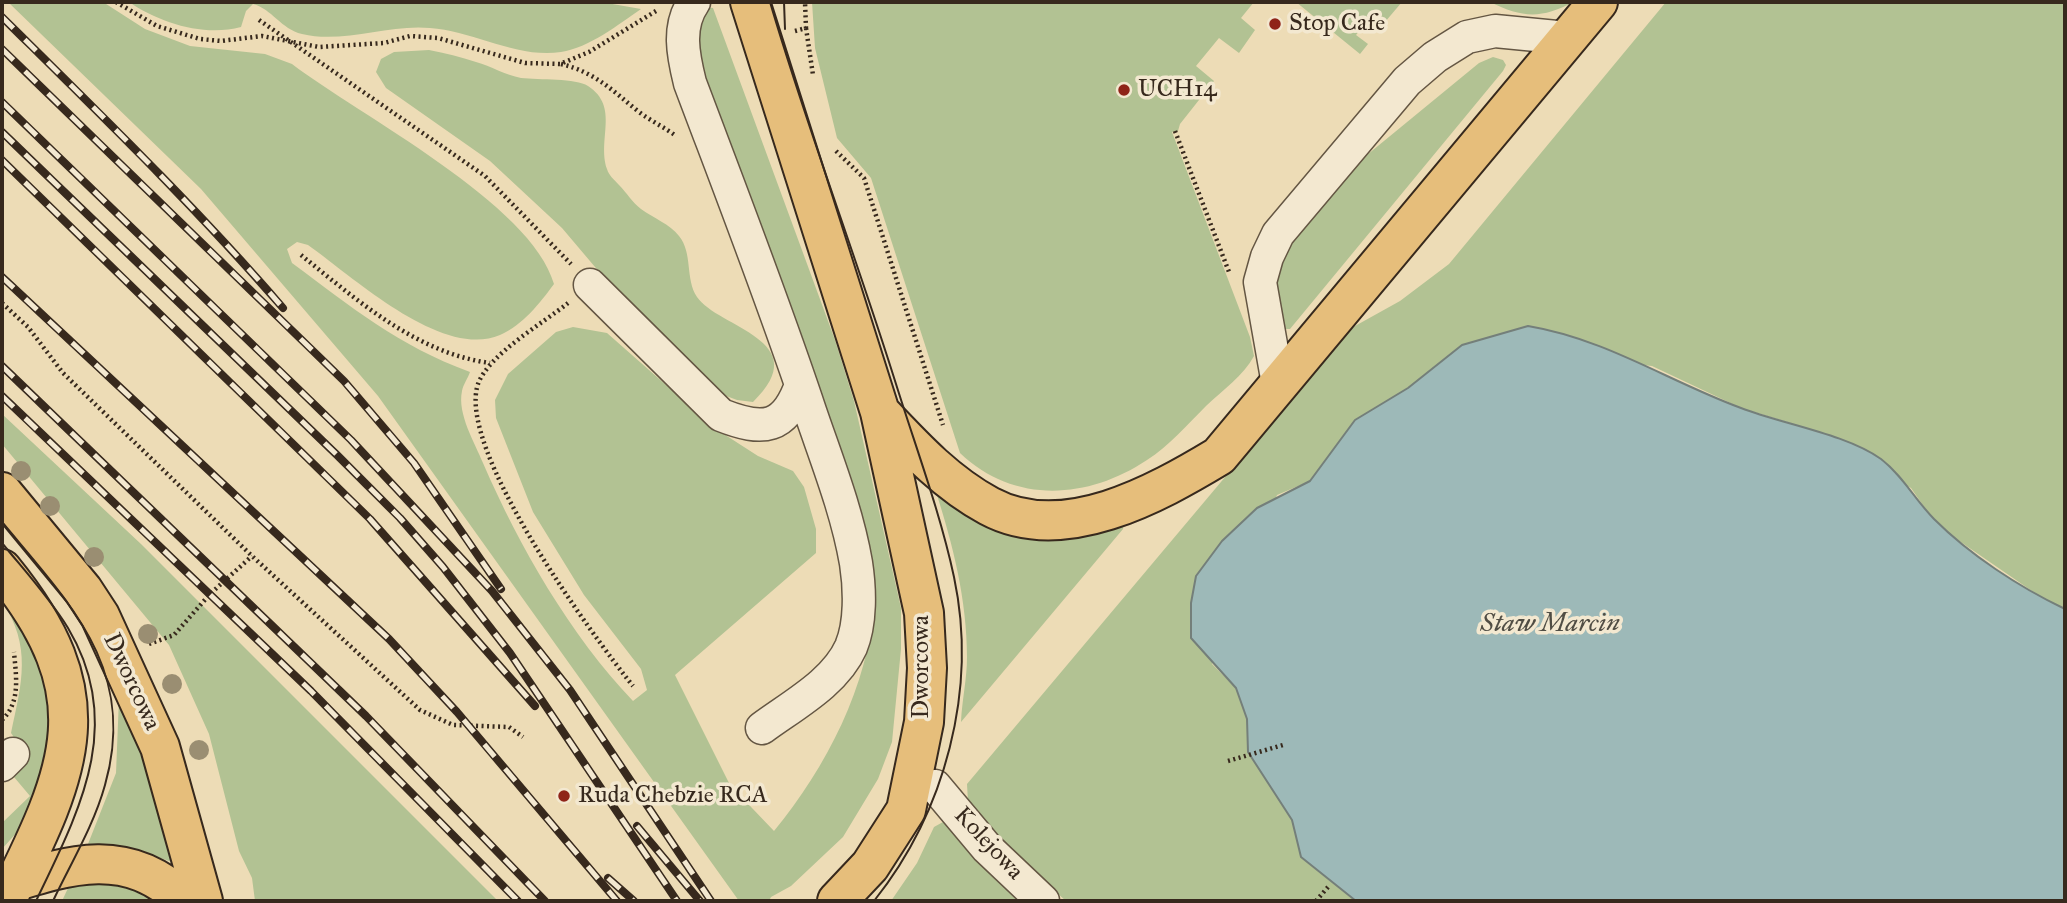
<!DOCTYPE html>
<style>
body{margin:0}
#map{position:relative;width:2067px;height:903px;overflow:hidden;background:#eddcb6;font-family:"IM FELL Great Primer",serif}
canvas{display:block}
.frame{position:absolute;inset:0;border:4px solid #37291d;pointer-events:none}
</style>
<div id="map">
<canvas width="2067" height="903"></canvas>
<div class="frame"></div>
</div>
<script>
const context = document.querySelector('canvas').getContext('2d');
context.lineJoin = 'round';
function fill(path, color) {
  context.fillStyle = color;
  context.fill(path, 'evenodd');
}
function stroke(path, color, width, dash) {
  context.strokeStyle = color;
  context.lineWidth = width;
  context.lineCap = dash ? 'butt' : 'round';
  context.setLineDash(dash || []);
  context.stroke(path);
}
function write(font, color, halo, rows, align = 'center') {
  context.font = font + ' "IM FELL Great Primer",serif';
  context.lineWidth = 7;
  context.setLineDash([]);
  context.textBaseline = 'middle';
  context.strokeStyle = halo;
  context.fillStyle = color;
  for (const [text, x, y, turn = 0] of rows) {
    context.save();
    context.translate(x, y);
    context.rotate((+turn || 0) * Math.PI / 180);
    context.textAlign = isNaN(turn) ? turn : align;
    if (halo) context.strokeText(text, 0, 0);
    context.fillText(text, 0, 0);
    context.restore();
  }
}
const green = new Path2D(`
 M 8,2 L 103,2 L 145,29 L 190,46 L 265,54 L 292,64 C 359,115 532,204 554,284 C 540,303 523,325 500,335 C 442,360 352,276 308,245 L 297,242 L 287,249 L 292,263 C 353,308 397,345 470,372 C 468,378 463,385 462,391 C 457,414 475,443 483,463 C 519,546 570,635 633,701 L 647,690 L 641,669 L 584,595 L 533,512 L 496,418 L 495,400 L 508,374 L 556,332 L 573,327 L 607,333 L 716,429 L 758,456 L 793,471 L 804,487 L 816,529 L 816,553 L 675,675 L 730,785 L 774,831 C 826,768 869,685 874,603 L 704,79 L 696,28 L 704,7 L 713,8 L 835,340 L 854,401 L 901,608 L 901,649 L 892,742 L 878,779 L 843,837 L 791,886 L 771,897 L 769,901 L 739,901 L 378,396 L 201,189 Z
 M 129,2 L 601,2 L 641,9 C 619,24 589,48 561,52 C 518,59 473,31 430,28 C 388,24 343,44 302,34 C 281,29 272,9 253,4 L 246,11 L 241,27 C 204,37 160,23 129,2 Z
 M 812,2 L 1254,2 L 1241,18 L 1255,30 L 1239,53 L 1219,38 L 1196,66 L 1214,81 L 1180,124 L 1178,131 L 1172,132 L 1250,337 L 1254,356 C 1244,375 1222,391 1206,406 C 1188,424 1169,446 1147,460 C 1087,500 1013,504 960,453 L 871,178 L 837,138 L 815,48 Z
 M 1296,2 L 1402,2 L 1385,22 L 1373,14 L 1356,35 L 1368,44 L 1360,54 Z
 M 1490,2 L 1573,2 C 1542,19 1522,18 1490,2 Z
 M 1666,2 L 2065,2 L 2065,609 L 2045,600 L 1952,536 L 1931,517 L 1911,488 L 1787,422 L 1741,408 L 1652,366 L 1462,345 L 1408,388 L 1355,420 L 1310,481 L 1277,495 L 1212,664 L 1236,688 L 1247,719 L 1248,752 L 1292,820 L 1301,857 L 1356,901 L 1066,901 L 1002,844 L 968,802 L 967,784 L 1342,338 L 1355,326 L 1400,301 L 1449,264 Z
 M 429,50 C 445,53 461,57 476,62 C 491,66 505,75 521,78 C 539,80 576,78 588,86 C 620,107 597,139 607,169 C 609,176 614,179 619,185 C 627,193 632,202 641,209 C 653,218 670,224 679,236 C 693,253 685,279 697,297 C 718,328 817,340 753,402 L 737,400 L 721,394 L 595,267 L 562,228 L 490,161 L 386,88 L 376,72 L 381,59 L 394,52 Z
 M 1493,57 L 1503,60 L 1506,65 L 1503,71 L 1290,329 L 1285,329 L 1273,293 L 1279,254 L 1345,173 L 1479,63 Z
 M 2,414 L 141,544 L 498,901 L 255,901 L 252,878 L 239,851 L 209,734 L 169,645 L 2,444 Z
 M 936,492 L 1124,523 L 1123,529 L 961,722 C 962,700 967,679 967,657 C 967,600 953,545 936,492 Z
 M 2,601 L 47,664 L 50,758 L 19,830 L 2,849 L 2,823 L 30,796 L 14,777 L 13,772 L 27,756 L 11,733 C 22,682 32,647 2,601 Z
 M 119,698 L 131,709 L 172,862 C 136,850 128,844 88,844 L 116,773 Z
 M 943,822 L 954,828 L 1029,901 L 891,901 L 917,863 L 934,827 Z
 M 111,882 L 134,887 L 160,901 L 62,901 L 69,886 Z`);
const water = new Path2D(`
 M 1528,326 C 1606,339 1668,381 1741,408 C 1782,424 1846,434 1881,459 C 1903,476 1915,500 1934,519 C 1970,555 2019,587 2065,609 L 2065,901 L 1356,901 L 1301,857 L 1292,820 L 1248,752 L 1247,719 L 1236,688 L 1191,638 L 1191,603 L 1196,576 L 1222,541 L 1257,508 L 1310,481 L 1355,420 L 1408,388 L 1462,345 Z`);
const path = new Path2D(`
 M 116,2 L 157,26 L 200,39 L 221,41 L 262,36 L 319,47 L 384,43 L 410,36 L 438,38 L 525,63 L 560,64 L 589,52 L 656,11
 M 259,20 L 485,176 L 571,264
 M 806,28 L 813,75
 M 795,31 L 806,28 L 805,2
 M 561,64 C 595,72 613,91 639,112 C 651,121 664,127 676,136
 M 1175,131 L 1229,272
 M 836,151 L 864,178 L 943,425
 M 301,255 C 357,300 416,353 490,363
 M 2,303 L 28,327 L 63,373 L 252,556 L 420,710 L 453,725 L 509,727 L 523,737
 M 568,303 C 542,324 489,354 478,384 C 456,449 592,635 633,686
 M 149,644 L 174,635 L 210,594 L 252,556
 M 2,720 C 21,702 16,676 14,652
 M 1228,761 L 1283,745
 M 1316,901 L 1328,887`);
const minor = new Path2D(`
 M 694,2 C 677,26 683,55 690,83 C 731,192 773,300 810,411 C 827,461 847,511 856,563 C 860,589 861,623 851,647 C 835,683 793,705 762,728
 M 590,285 L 721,415 C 764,432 785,429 801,385
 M 1278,384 L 1260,282 L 1267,257 L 1278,234 L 1407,81 L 1435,57 L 1467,37 L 1495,31 L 1567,38
 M 2,765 L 13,754
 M 935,786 L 987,848 L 1043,901`);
const major = new Path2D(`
 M 750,2 L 880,412 L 924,613 L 927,668 L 924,722 L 906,810 L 870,866 L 837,901
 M 880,412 C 913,447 946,483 989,506 C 1063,546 1156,494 1219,456 L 1598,2
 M 2,492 L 83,590 L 100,616 L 160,747 L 203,901
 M 2,569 C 105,695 73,767 6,901
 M 2,886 C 70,864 127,845 185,901`);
const tram = new Path2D(`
 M 770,2 C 808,131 856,256 896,384 C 916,448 940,512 954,577 C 978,690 945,812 874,901
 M 784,2 L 785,29
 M 2,522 C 69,603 138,669 105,785 C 94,825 71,863 53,901
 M 2,543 C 24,570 49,597 68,628 C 126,725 79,811 36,901`);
const rail = new Path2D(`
 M 2,17 C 98,112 195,206 283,308
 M 2,49 L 344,381 L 414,463 L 501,589
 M 2,102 L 351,440 L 492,591 L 570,690 L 711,901
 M 2,132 L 337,455 L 400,518 L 443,567 L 510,653 L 677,901
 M 2,160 L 370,519 L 535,706
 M 2,277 L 389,639 L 457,712 L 617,901
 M 2,366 L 366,716 L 545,901
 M 2,396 L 311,691 L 518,901
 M 637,826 L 700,901
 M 608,878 L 634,901`);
const trees = [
 [21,471],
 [50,506],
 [94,557],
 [148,634],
 [172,684],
 [199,750]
];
const markers = [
 [1275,24,7,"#8f2418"],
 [1124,90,7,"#8f2418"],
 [564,796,7,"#8f2418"]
];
const poiNames = [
 ["Stop Cafe",1289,24],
 ["UCH14",1138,90],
 ["Ruda Chebzie RCA",578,796]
];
const streetNames = [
 ["Dworcowa",922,667,-90],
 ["Dworcowa",131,682,65],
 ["Kolejowa",988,844,47]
];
const waterNames = [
 ["Staw Marcin",1550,625]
];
fill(green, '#b2c293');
fill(water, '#9db9b8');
stroke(water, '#747f7a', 2);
stroke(minor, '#645643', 35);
stroke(major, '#37291d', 42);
stroke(path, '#37291d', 4.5, [2, 3.5]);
stroke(minor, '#f3e8d0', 32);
stroke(major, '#e6be7b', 38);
stroke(tram, '#37291d', 2);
stroke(rail, '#37291d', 8);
stroke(rail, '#f3e8d0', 5, [16]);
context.fillStyle = '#9a8e72';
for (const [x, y] of trees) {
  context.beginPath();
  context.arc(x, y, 10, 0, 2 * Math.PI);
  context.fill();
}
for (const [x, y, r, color] of markers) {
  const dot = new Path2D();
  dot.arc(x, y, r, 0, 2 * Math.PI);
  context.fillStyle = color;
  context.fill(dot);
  stroke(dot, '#f3e8d0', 2.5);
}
write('24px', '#37291d', '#f3e8d0', poiNames, 'left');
write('24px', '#37291d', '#f3e8d0', streetNames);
write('italic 26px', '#504d44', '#f3e8d0', waterNames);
</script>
